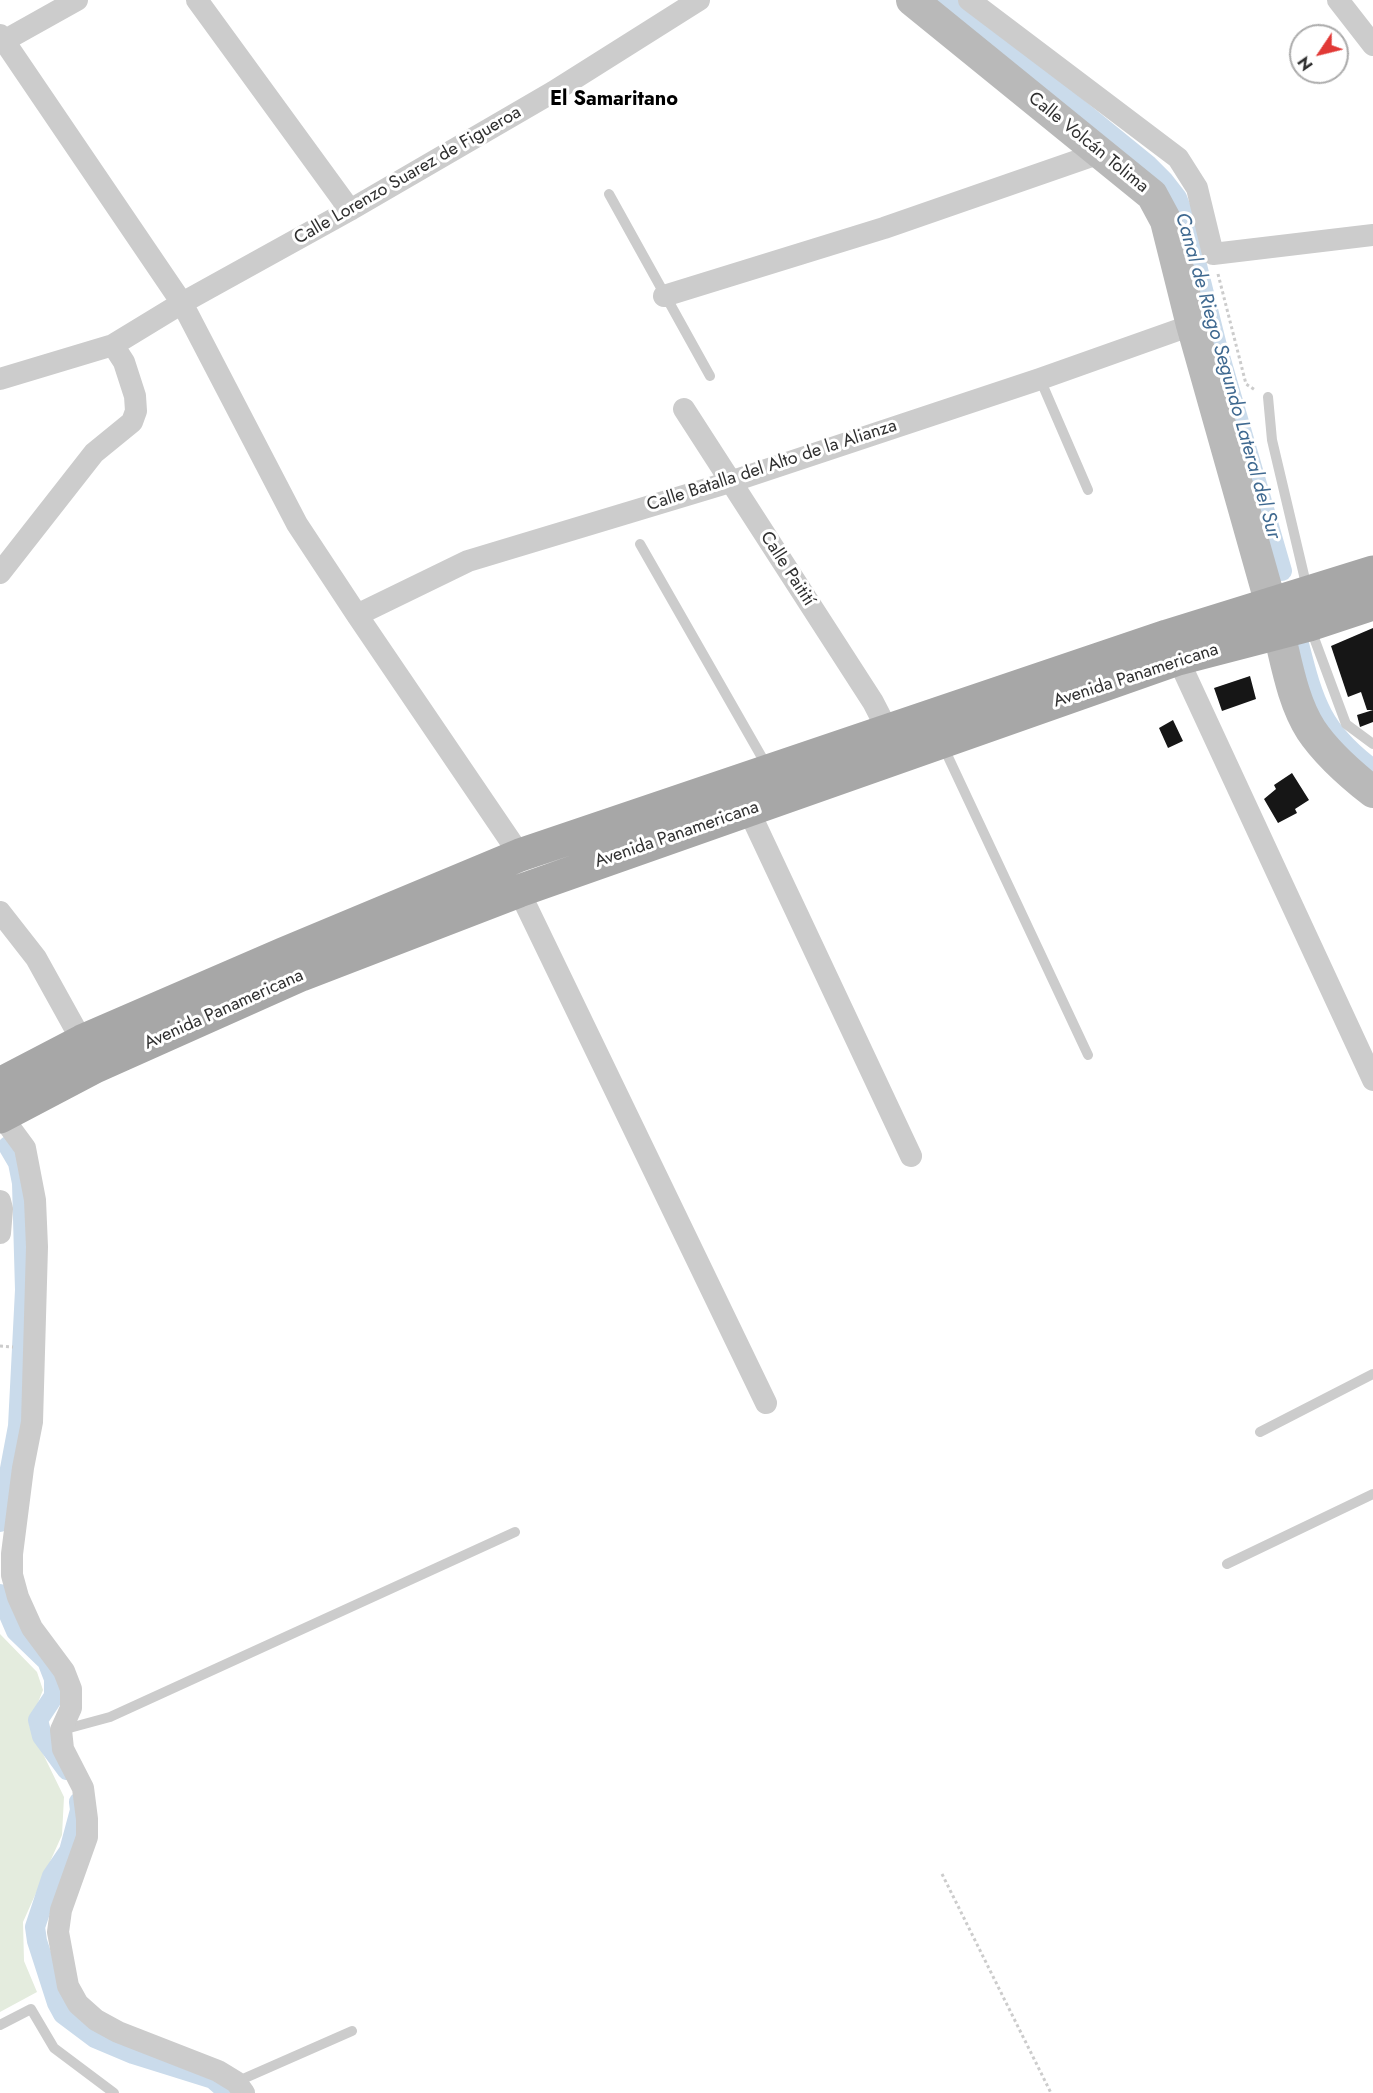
<!DOCTYPE html>
<meta charset="utf-8">
<style>
body{margin:0}
#map{position:relative;width:1373px;height:2093px;overflow:hidden;background:#fff;font-family:Jost,sans-serif}
canvas{display:block}
.north{position:absolute;left:1289px;top:24px;width:60px;height:60px;box-sizing:border-box;background:#fff;border:2px solid #acacac;border-radius:50%;rotate:235deg;font-size:16px;font-weight:700;line-height:24px;text-align:center;color:#2f2f2f}
.north::after{content:'';display:block;margin:auto;width:21px;height:27px;background:#e13936;clip-path:polygon(50% 0,100% 100%,50% 72%,0 100%)}
</style>
<div id="map">
<canvas width="1373" height="2093"></canvas>
<div class="north">N</div>
</div>
<script>
const context = document.querySelector('canvas').getContext('2d');
context.lineJoin = 'round';
function fill(path, color) {
  context.fillStyle = color;
  context.fill(path, 'evenodd');
}
function stroke(path, color, width, dash) {
  context.strokeStyle = color;
  context.lineWidth = width;
  context.lineCap = dash ? 'butt' : 'round';
  context.setLineDash(dash || []);
  context.stroke(path);
}
function write(font, color, halo, rows, align = 'center') {
  context.font = font + ' Jost,sans-serif';
  context.lineWidth = 6;
  context.setLineDash([]);
  context.textBaseline = 'middle';
  context.strokeStyle = halo;
  context.fillStyle = color;
  for (const [text, x, y, turn = 0] of rows) {
    context.save();
    context.translate(x, y);
    context.rotate((+turn || 0) * Math.PI / 180);
    context.textAlign = isNaN(turn) ? turn : align;
    if (halo) context.strokeText(text, 0, 0);
    context.fillText(text, 0, 0);
    context.restore();
  }
}
const green = new Path2D(`
 M 0,1634 L 37,1672 L 43,1690 L 29,1725 L 64,1797 L 62,1835 L 23,1922 L 24,1961 L 37,1992 L 0,2012 Z`);
const canal = new Path2D(`
 M 945,0 L 1148,165 L 1163,180 L 1177,198 L 1186,221 L 1217,346 L 1282,571
 M 1299,644 C 1314,703 1322,731 1373,769
 M 0,1522 L 18,1426 L 25,1290 L 22,1183 L 18,1163 L 8,1146
 M 0,1594 L 16,1631 L 47,1661 L 54,1679 L 54,1696 L 38,1720 L 42,1736 L 67,1770
 M 79,1802 L 80,1810 L 69,1851 L 52,1876 L 35,1927 L 37,1941 L 57,2003 L 63,2014 L 95,2038 L 133,2054 L 213,2079 L 229,2093`);
const building = new Path2D(`
 M 1373,628 L 1373,710 L 1367,710 L 1361,692 L 1348,697 L 1331,646 Z
 M 1250,676 L 1256,699 L 1222,711 L 1214,688 Z
 M 1373,710 L 1373,722 L 1360,727 L 1357,715 Z
 M 1173,720 L 1183,741 L 1168,748 L 1159,728 Z
 M 1292,773 L 1309,800 L 1295,809 L 1297,813 L 1278,823 L 1264,799 L 1276,789 L 1274,785 Z`);
const path = new Path2D(`
 M 1218,274 L 1246,384 L 1255,390
 M 0,1346 L 13,1347
 M 942,1874 L 1051,2093`);
const lane = new Path2D(`
 M 609,194 L 710,376
 M 1040,379 L 1088,490
 M 1268,397 L 1272,440 L 1307,588
 M 640,544 L 768,768
 M 1310,627 L 1346,724 L 1373,744
 M 943,746 L 1088,1055
 M 1260,1432 L 1373,1374
 M 1227,1564 L 1373,1494
 M 62,1730 L 110,1717 L 515,1532
 M 0,2025 L 31,2009 L 54,2048 L 114,2093
 M 236,2082 L 352,2031`);
const street = new Path2D(`
 M 197,0 L 350,210
 M 969,0 L 1178,158 L 1197,188 L 1213,254 L 1373,235
 M 1338,0 L 1373,45
 M 0,35 L 182,303 L 297,524 L 357,615 L 520,855
 M 0,43 L 77,0
 M 664,296 L 884,228 L 1100,153
 M 0,379 L 113,345 L 182,303 L 350,210 L 553,92 L 699,0
 M 684,409 L 873,702 L 888,731
 M 0,573 L 94,453 L 132,422 L 136,411 L 135,396 L 124,362 L 113,345
 M 357,615 L 468,561 L 730,482 L 1040,379 L 1192,325
 M 1178,659 L 1373,1080
 M 748,809 L 911,1156
 M 519,891 L 766,1403
 M 0,912 L 36,958 L 82,1041
 M 0,1114 L 25,1148 L 35,1200 L 37,1247 L 32,1422 L 23,1468 L 12,1554 L 12,1575 L 18,1597 L 32,1628 L 64,1671 L 71,1689 L 71,1708 L 61,1730 L 63,1749 L 83,1788 L 87,1819 L 87,1837 L 61,1910 L 58,1932 L 68,1986 L 78,2004 L 96,2020 L 118,2032 L 218,2071 L 236,2082 L 244,2093
 M 0,1201 L 2,1209 L 0,1233`);
const secondary = new Path2D(`
 M 912,0 L 1152,195 L 1166,221 L 1192,325 L 1279,633 C 1287,665 1293,702 1311,730 C 1327,754 1350,774 1373,792`);
const primary = new Path2D(`
 M 0,1084 L 82,1041 L 283,954 L 520,855 L 1167,636 L 1373,572
 M 0,1117 L 95,1067 L 301,975 L 519,891 L 1178,659 L 1309,625 L 1373,604`);
const streetNames = [
 ["Calle Volcán Tolima",1088,143,39],
 ["Calle Lorenzo Suarez de Figueroa",408,176,-30],
 ["Calle Batalla del Alto de la Alianza",772,466,-18],
 ["Calle Paitití",787,569,57],
 ["Avenida Panamericana",1136,676,-18],
 ["Avenida Panamericana",677,835,-19],
 ["Avenida Panamericana",224,1010,-24]
];
const neighbourhoodNames = [
 ["El Samaritano",614,100]
];
const waterNames = [
 ["Canal de Riego Segundo Lateral del Sur",1227,376,74]
];
fill(green, '#e4ecde');
stroke(canal, '#cadbeb', 20);
fill(building, '#161616');
stroke(path, '#ccc', 3, [3, 3]);
stroke(lane, '#ccc', 10);
stroke(street, '#ccc', 22);
stroke(secondary, '#b9b9b9', 32);
stroke(primary, '#a7a7a7', 33);
write('18px', '#2f2f2f', '#fff', streetNames);
write('bold 20px', '#000', '#fff', neighbourhoodNames);
write('italic 20px', '#3f6990', '#fff', waterNames);
</script>
